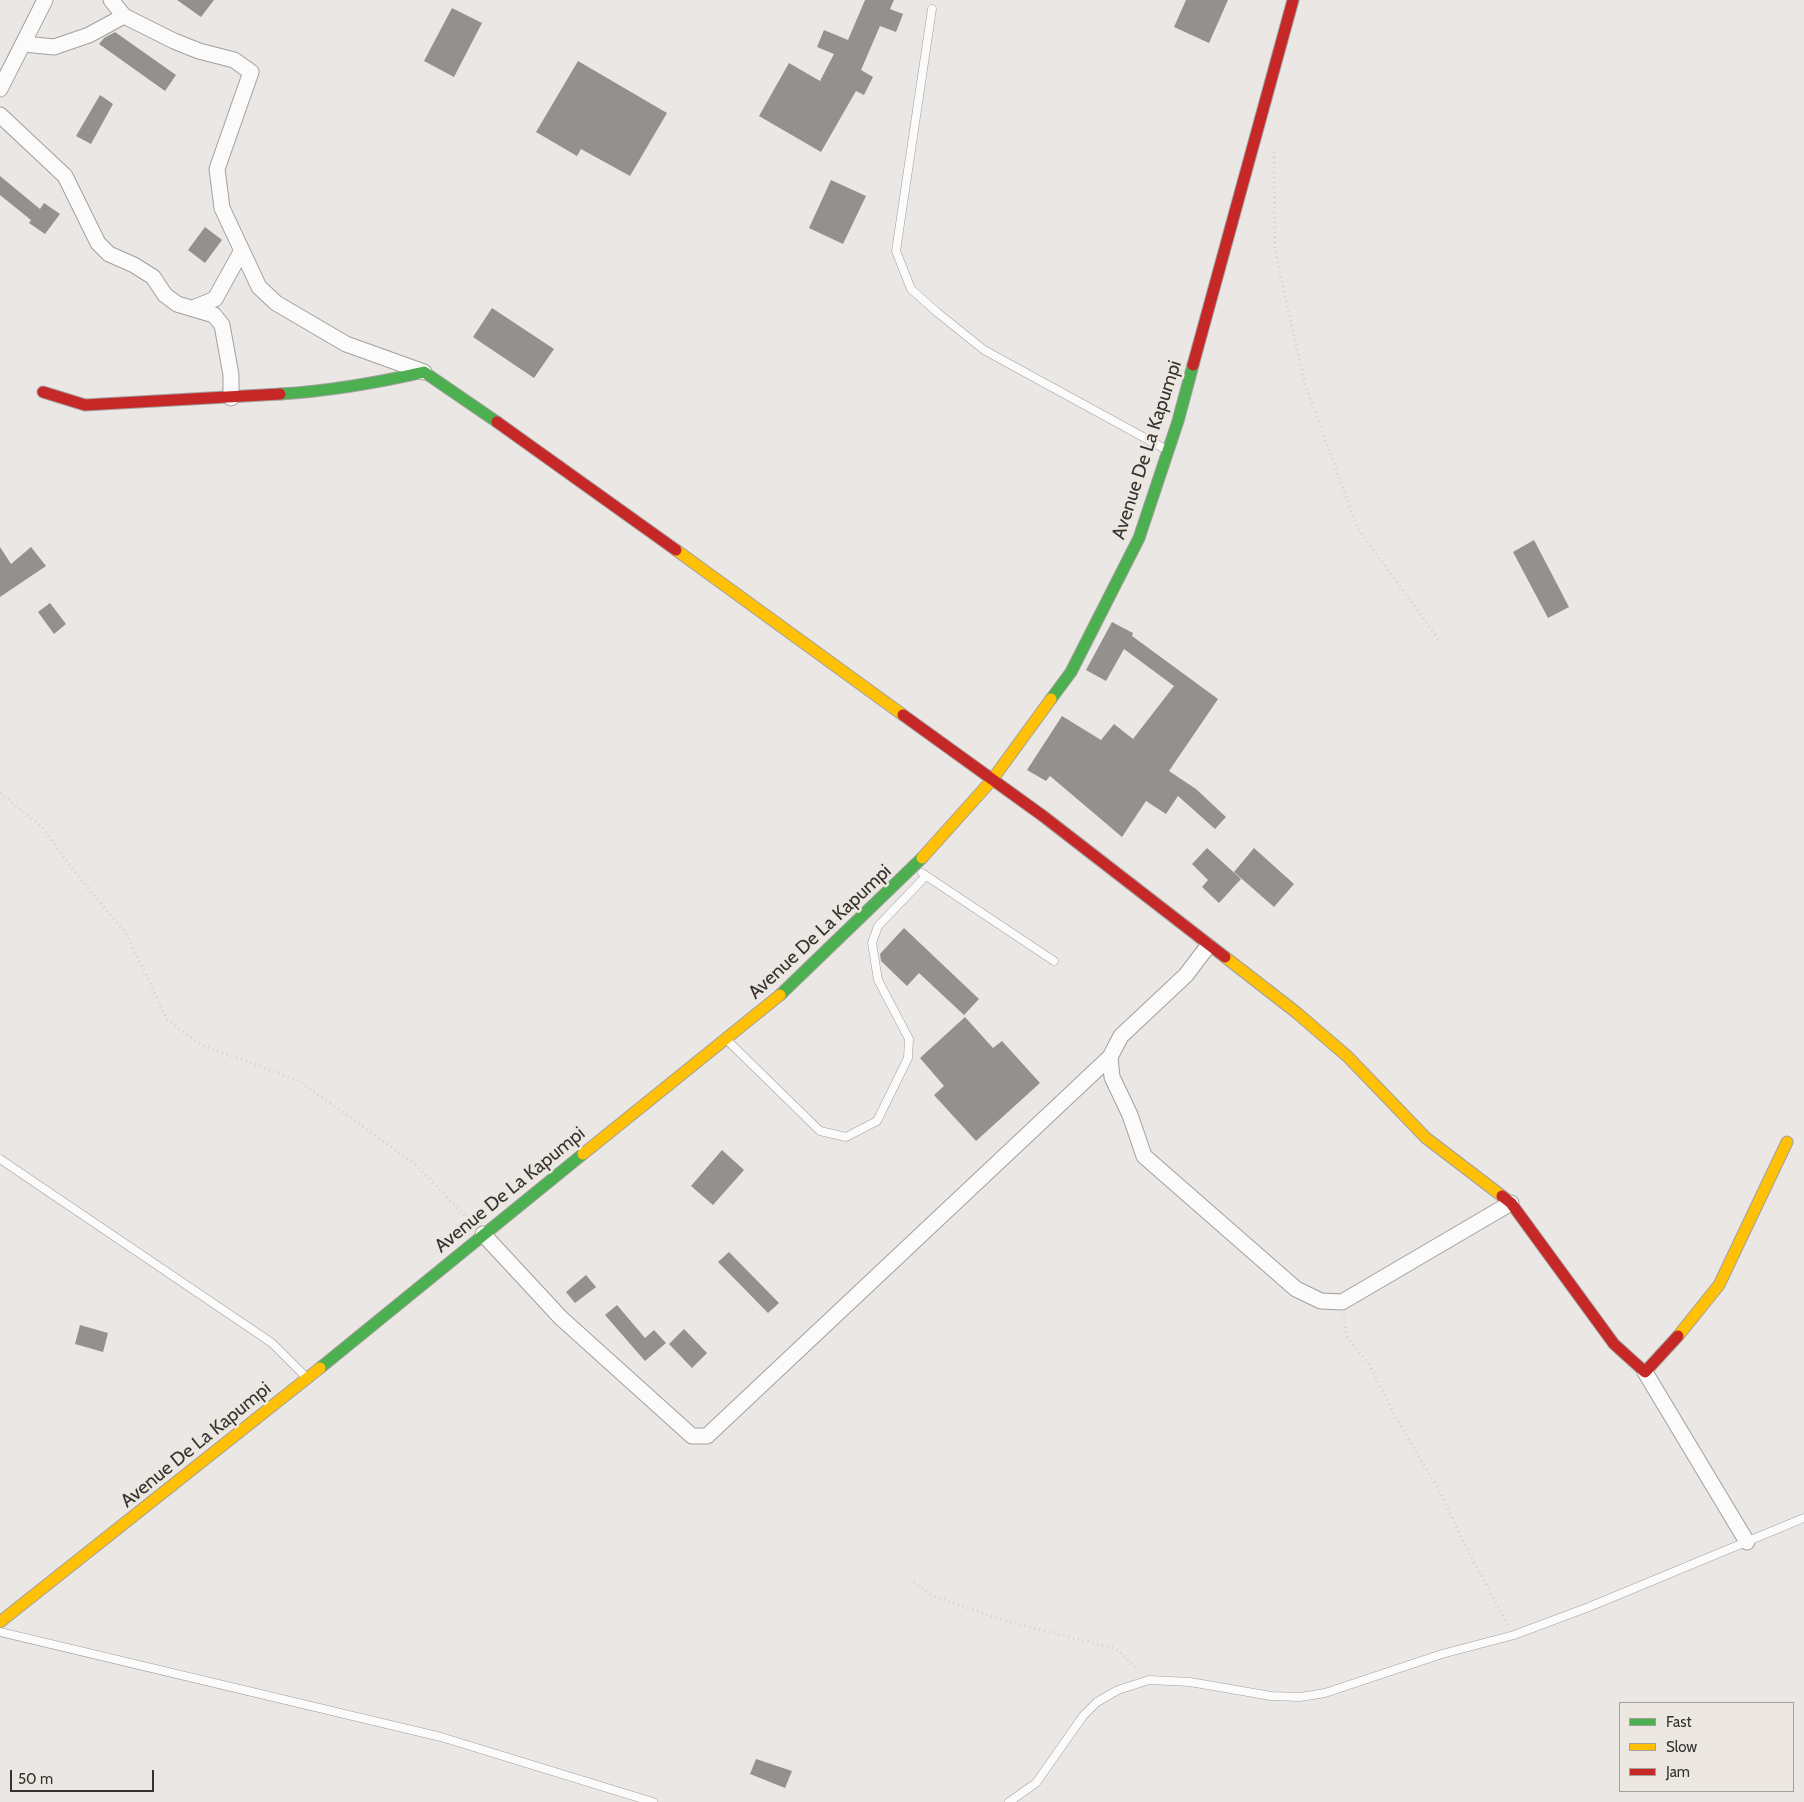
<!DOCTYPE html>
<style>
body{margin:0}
#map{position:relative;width:1804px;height:1802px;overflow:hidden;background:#eae7e4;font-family:Cabin,sans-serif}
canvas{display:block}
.legend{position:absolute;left:1619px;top:1702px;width:175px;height:90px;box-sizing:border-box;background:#ede7e1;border:1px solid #a39f9a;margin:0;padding:6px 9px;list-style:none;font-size:15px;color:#353230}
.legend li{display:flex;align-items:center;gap:10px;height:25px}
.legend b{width:25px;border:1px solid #a39f9a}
.scale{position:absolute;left:10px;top:1770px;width:144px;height:22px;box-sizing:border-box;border:2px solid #353230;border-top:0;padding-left:6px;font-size:15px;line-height:18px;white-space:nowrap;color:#353230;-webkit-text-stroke:4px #ede7e1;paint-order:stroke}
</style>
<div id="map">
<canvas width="1804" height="1802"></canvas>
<ul class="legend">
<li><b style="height:6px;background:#4caf50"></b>Fast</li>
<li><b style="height:6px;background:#ffc107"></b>Slow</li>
<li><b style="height:6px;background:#c62828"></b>Jam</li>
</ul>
<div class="scale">50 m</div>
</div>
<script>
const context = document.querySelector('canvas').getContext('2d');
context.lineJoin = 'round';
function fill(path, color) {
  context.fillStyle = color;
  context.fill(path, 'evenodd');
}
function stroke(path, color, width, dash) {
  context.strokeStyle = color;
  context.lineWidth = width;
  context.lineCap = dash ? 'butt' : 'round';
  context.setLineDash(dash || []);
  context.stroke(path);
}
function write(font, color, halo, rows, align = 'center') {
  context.font = font + ' Cabin,sans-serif';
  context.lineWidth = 5;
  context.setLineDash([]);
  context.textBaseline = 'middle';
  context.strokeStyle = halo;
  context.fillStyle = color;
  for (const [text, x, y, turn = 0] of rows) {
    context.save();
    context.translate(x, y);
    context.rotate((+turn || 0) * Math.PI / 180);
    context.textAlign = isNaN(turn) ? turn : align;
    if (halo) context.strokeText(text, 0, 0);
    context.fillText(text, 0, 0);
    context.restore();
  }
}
const building = new Path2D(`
 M 177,0 L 214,0 L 201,17 Z
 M 865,0 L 894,0 L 890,9 L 903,14 L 896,32 L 880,26 L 861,70 L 873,77 L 864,95 L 856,91 L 821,152 L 759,116 L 789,63 L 820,81 L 834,54 L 817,47 L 824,30 L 848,40 Z
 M 1186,0 L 1228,0 L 1209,43 L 1174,27 Z
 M 452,8 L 482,23 L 454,77 L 424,61 Z
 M 115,32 L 176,75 L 165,91 L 99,44 L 104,38 Z
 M 578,61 L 667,113 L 630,176 L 581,149 L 577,156 L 536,132 Z
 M 100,95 L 113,104 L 91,144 L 76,136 Z
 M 0,176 L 40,209 L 44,203 L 60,214 L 45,234 L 29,223 L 31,220 L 0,195 Z
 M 831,180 L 866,196 L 843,244 L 809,228 Z
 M 205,227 L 222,240 L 205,263 L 188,250 Z
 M 492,308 L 554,349 L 534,378 L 473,337 Z
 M 1534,540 L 1569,607 L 1548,618 L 1513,552 Z
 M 0,547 L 11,564 L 31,547 L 46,566 L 0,597 Z
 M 50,603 L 66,624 L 54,634 L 38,612 Z
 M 1112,622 L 1133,633 L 1132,636 L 1218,699 L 1169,771 L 1196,789 L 1226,817 L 1215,829 L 1178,796 L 1166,814 L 1146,801 L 1122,837 L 1050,776 L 1046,781 L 1027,770 L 1062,716 L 1101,740 L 1114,724 L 1133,739 L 1174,686 L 1124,649 L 1106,681 L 1086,670 Z
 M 1207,848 L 1241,879 L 1219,903 L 1202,887 L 1208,880 L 1192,864 Z
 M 1254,848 L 1294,884 L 1274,907 L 1234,872 Z
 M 904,928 L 979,999 L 964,1015 L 919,973 L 907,986 L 881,961 L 880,954 Z
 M 965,1017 L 993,1048 L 1002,1041 L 1040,1083 L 976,1141 L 934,1095 L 944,1086 L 920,1058 Z
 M 722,1150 L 744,1170 L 713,1205 L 691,1186 Z
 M 729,1252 L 779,1303 L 768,1313 L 718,1262 Z
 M 586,1275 L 596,1287 L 575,1303 L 566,1292 Z
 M 617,1305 L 645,1338 L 654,1330 L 666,1343 L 645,1361 L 605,1315 Z
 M 80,1325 L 108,1333 L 103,1352 L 75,1344 Z
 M 684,1329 L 707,1353 L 692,1368 L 669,1344 Z
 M 756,1759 L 792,1771 L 785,1788 L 750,1774 Z`);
const path = new Path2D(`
 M 1274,152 L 1275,251 L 1305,384 L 1357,527 L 1439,640
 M 0,793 L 41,826 L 78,876 L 125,932 L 145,972 L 166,1019 L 200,1044 L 299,1081 L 415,1164 L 470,1221
 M 1344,1317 L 1346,1336 L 1369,1364 L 1394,1414 L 1443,1497 L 1462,1540 L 1508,1625
 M 914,1582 L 933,1596 L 1006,1621 L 1116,1649 L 1138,1669`);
const lane = new Path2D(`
 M 932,9 L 896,251 L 911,289 L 938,313 L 984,350 L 1167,450
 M 922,873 L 1054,961
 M 728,1041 L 820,1131 L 846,1137 L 877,1121 L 908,1058 L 909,1039 L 878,980 L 872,943 L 878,926 L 926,876
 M 0,1159 L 272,1343 L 306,1377
 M 0,1632 L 441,1737 L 653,1802
 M 1009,1802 L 1036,1783 L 1083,1716 L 1097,1702 L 1118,1690 L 1149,1680 L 1190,1682 L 1271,1696 L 1300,1697 L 1325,1693 L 1442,1654 L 1514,1635 L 1589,1607 L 1804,1518`);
const street = new Path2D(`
 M 111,0 L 124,16 L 174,41 L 199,51 L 234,60 L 251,72 L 217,169 L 222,208 L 259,287 L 276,303 L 346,344 L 424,372
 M 24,44 L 54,47 L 89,35 L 124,16
 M 0,89 L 45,0
 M 0,115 L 65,176 L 98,243 L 109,254 L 134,265 L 153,277 L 165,295 L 177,304 L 214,315 L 222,325 L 231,375 L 231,398
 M 193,308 L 215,299 L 241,252
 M 1208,946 L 1186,975 L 1121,1036 L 1110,1057 L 1112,1077 L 1130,1115 L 1144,1156 L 1296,1289 L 1321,1301 L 1342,1302 L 1511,1203
 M 483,1234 L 561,1318 L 692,1436 L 707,1436 L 1110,1057
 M 1645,1372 L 1747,1542`);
const fast = new Path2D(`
 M 280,394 C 330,391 376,383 424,372 L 497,422
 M 1051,699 L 1071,672 L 1139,538 L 1178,421 L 1193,365
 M 780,995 L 922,858
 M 320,1368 L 583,1154`);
const slow = new Path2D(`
 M 676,550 L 903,715
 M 922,858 L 992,780 L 1051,699
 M 1225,957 L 1297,1013 L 1348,1057 L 1426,1138 L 1502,1196
 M 583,1154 L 780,995
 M 1678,1336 L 1719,1285 L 1787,1142
 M 0,1622 L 320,1368`);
const jam = new Path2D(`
 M 1193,365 L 1293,0
 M 43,392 L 85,405 L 280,394
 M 497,422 L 676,550
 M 903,715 L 1043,816 L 1225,957
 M 1502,1196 L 1511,1203 L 1614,1344 L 1645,1372 L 1678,1336`);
const streetNames = [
 ["Avenue De La Kapumpi",1147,450,-72],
 ["Avenue De La Kapumpi",820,932,-43],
 ["Avenue De La Kapumpi",510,1190,-39],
 ["Avenue De La Kapumpi",196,1445,-39]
];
fill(building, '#93918e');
stroke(lane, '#a2a09e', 9);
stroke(street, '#a2a09e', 17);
stroke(fast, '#a2a09e', 13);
stroke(slow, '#a2a09e', 13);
stroke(jam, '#a2a09e', 13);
stroke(path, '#d3d2d1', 3, [1, 4]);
stroke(lane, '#fcfbfb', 8);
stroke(street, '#fcfbfb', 15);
stroke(fast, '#4caf50', 11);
stroke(slow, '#ffc107', 11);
stroke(jam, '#c62828', 11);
write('19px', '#353230', '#ede7e1', streetNames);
</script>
